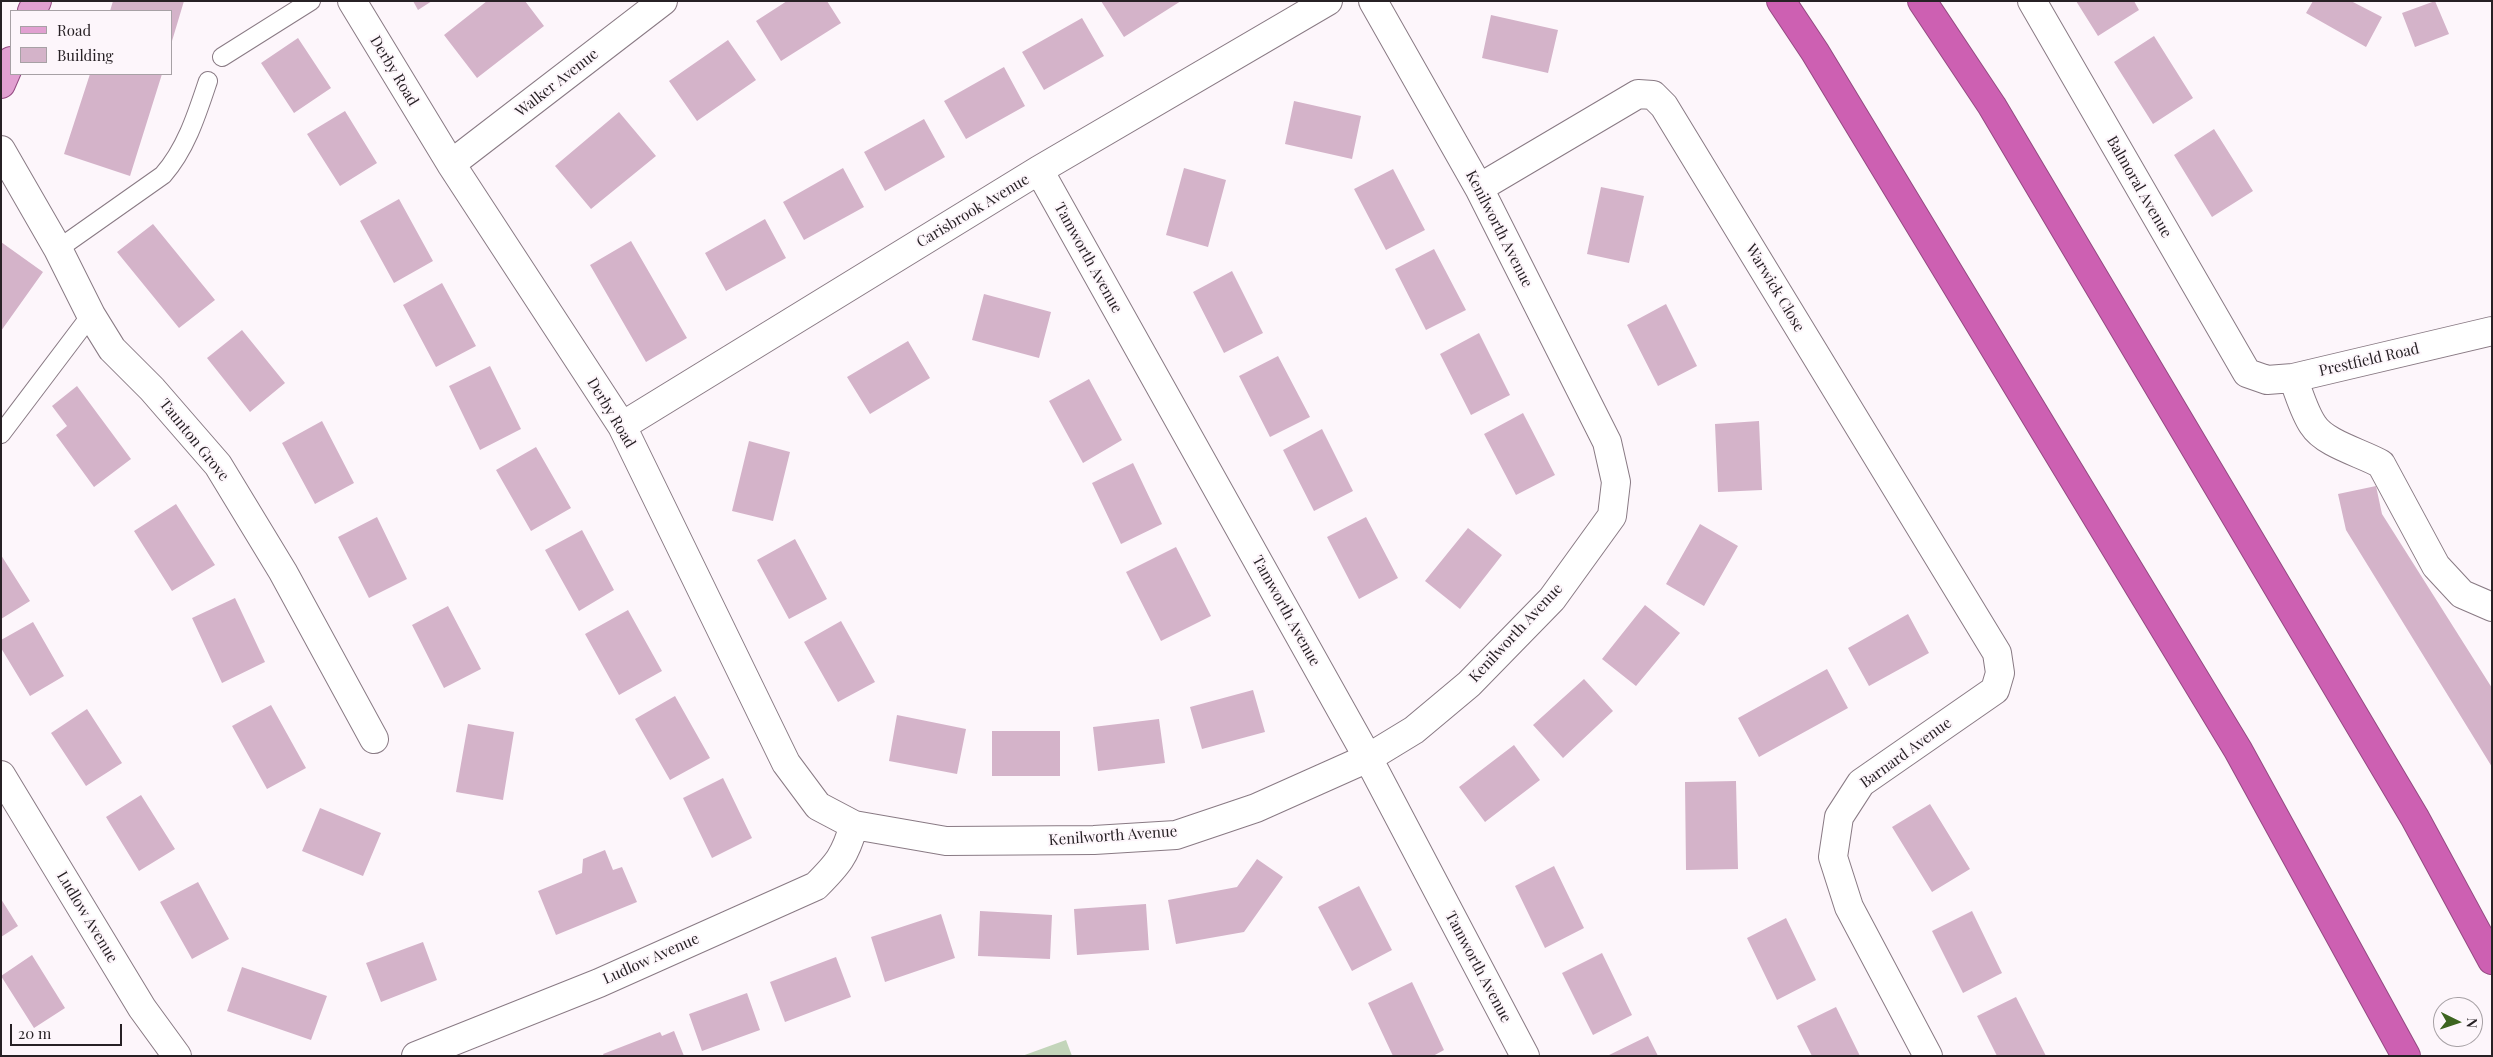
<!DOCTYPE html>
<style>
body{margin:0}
#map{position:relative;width:2493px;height:1057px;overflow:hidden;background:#fdf6fb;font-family:"Playfair Display",serif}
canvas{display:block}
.frame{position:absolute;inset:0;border:2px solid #272125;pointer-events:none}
.legend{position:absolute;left:10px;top:10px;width:162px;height:65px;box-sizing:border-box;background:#fdf6fb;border:1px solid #a7a1a5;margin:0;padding:6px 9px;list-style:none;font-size:15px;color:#272125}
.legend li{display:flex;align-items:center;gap:10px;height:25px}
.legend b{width:25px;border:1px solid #a7a1a5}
.north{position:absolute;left:2433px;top:997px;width:50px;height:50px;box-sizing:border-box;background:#fdf6fb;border:1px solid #a7a1a5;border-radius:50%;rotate:94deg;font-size:14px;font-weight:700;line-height:20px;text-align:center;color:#272125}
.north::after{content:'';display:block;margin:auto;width:18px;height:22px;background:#3d6520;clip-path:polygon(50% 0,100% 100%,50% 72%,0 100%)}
.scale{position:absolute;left:10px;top:1024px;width:112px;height:22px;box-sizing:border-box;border:2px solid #272125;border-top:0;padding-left:6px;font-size:15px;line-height:18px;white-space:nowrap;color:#272125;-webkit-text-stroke:4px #fdf6fb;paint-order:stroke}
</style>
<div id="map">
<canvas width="2493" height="1057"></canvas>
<div class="frame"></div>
<ul class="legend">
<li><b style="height:6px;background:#e1a0d1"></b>Road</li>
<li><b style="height:14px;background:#d4b3c9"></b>Building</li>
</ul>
<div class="north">N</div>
<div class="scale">20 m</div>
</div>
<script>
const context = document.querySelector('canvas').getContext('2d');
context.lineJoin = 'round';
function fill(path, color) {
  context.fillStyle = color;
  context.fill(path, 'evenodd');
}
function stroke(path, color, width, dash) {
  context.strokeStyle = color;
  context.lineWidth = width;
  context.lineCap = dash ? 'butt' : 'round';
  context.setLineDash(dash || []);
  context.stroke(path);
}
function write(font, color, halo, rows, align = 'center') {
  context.font = font + ' "Playfair Display",serif';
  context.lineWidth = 4;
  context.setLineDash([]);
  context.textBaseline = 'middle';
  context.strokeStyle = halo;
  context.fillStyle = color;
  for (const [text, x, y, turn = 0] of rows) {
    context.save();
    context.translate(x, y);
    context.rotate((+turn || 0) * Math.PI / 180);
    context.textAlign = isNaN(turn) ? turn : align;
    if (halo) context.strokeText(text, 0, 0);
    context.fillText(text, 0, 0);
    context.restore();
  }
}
const green = new Path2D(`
 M 1066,1040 L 1072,1056 L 1022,1056 Z`);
const building = new Path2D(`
 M 113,1 L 184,1 L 172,41 L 171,11 L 110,11 Z
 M 413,1 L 432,1 L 418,10 Z
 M 487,1 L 525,1 L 544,26 L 477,78 L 444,35 Z
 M 787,1 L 827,1 L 841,23 L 781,61 L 756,21 Z
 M 1101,1 L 1181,1 L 1124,37 Z
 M 2076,1 L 2134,1 L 2139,10 L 2098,36 Z
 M 2313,1 L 2351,1 L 2382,17 L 2366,47 L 2306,13 Z
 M 2435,1 L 2449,34 L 2415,47 L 2402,13 Z
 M 1491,15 L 1558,30 L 1548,73 L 1482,58 Z
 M 1082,18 L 1104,56 L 1044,90 L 1022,52 Z
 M 2154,36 L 2193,98 L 2153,124 L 2114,62 Z
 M 298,38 L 331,88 L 294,113 L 261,63 Z
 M 728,40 L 756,80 L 697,121 L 669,81 Z
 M 1004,67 L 1025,106 L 966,139 L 944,101 Z
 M 90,74 L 162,74 L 130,176 L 64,154 Z
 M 1294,101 L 1361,116 L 1352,159 L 1285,144 Z
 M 345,111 L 377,163 L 340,186 L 307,134 Z
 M 619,112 L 656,156 L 591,209 L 555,166 Z
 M 924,119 L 945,157 L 885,191 L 864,152 Z
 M 2214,129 L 2253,191 L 2212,217 L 2174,155 Z
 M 843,168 L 864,207 L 804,240 L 783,202 Z
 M 1184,168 L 1226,180 L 1208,247 L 1166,235 Z
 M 1393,169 L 1425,230 L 1386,250 L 1354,189 Z
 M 1601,187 L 1644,196 L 1629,263 L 1587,254 Z
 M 399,199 L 433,261 L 394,283 L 360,221 Z
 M 765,219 L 786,258 L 726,291 L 705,253 Z
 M 153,224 L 215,300 L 179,328 L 117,252 Z
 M 631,241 L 687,338 L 646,362 L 590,265 Z
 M 1,242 L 43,272 L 1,331 Z
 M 1434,249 L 1466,310 L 1426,330 L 1395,269 Z
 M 1232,271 L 1263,333 L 1224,353 L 1193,292 Z
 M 442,283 L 476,346 L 436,367 L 403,305 Z
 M 984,294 L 1051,312 L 1039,358 L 972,340 Z
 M 1666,304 L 1697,366 L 1658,386 L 1627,325 Z
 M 242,330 L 285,383 L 250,412 L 207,358 Z
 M 1479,333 L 1510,395 L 1471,415 L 1440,354 Z
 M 908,341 L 930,378 L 870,414 L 847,377 Z
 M 1278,356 L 1310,417 L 1270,437 L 1239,376 Z
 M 490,366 L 521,429 L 480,450 L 449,386 Z
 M 1089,379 L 1122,440 L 1083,463 L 1049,401 Z
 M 77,386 L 131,459 L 94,487 L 56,435 L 67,426 L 52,406 Z
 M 1523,413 L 1555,475 L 1516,495 L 1484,434 Z
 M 322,421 L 354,483 L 315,504 L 282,443 Z
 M 1759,421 L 1762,490 L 1718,492 L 1715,424 Z
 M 1322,429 L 1353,491 L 1314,511 L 1283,450 Z
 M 749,441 L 790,452 L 773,521 L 732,511 Z
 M 536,447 L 571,508 L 531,531 L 496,470 Z
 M 1133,463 L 1162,524 L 1121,544 L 1092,483 Z
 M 2376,486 L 2382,514 L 2492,688 L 2492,767 L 2346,530 L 2338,494 Z
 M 176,504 L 215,565 L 172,591 L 134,531 Z
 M 377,517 L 407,579 L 369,598 L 338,537 Z
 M 1366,517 L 1398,578 L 1359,599 L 1327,537 Z
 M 1700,524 L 1738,546 L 1704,606 L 1666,584 Z
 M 1468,528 L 1502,555 L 1460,609 L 1425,581 Z
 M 582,530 L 614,590 L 579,611 L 545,550 Z
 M 795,539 L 827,599 L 789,619 L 757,560 Z
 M 1176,547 L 1211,616 L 1161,641 L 1126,572 Z
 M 1,555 L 30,601 L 1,619 Z
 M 235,598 L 265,662 L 222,683 L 192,618 Z
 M 1645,605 L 1680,633 L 1636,686 L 1602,659 Z
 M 448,606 L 481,669 L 444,688 L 412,625 Z
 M 628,610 L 662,671 L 619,695 L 585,634 Z
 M 1908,614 L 1929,653 L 1869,686 L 1848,648 Z
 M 841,621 L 875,682 L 838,702 L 804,642 Z
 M 33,622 L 64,676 L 30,696 L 1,648 L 1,640 Z
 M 1827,669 L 1848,708 L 1759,757 L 1738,718 Z
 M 1584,679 L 1613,711 L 1563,758 L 1533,725 Z
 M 1253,690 L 1265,732 L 1202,749 L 1190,707 Z
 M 675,696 L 710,758 L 670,780 L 635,719 Z
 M 271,705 L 306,768 L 267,789 L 232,726 Z
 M 87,709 L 122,763 L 86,786 L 51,733 Z
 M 897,715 L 966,729 L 957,774 L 889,761 Z
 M 1159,719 L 1165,763 L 1098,771 L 1093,727 Z
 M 468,724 L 514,732 L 503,800 L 456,792 Z
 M 992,731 L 1060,731 L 1060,776 L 992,776 Z
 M 1514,745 L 1540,780 L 1485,822 L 1459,787 Z
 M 723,778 L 752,838 L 712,858 L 683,798 Z
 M 1736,781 L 1738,869 L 1686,870 L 1685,782 Z
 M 141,795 L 175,849 L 139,871 L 106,817 Z
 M 1930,804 L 1970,869 L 1932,892 L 1892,827 Z
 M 320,808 L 381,833 L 363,876 L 302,851 Z
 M 605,850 L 613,870 L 622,867 L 637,902 L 556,935 L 538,891 L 582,873 L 583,859 Z
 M 1257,859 L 1283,877 L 1244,932 L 1176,944 L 1168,900 L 1237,887 Z
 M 1554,866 L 1584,928 L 1545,948 L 1515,886 Z
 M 198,882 L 229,939 L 192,959 L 160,902 Z
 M 1359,886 L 1392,950 L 1352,971 L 1318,907 Z
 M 1,899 L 18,926 L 1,937 Z
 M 1146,904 L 1149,950 L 1077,955 L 1074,909 Z
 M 980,911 L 1052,915 L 1050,959 L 978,956 Z
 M 1972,911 L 2002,973 L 1963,993 L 1932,931 Z
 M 941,914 L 955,958 L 885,982 L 871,937 Z
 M 1786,918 L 1816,980 L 1777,1000 L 1747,938 Z
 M 423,942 L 437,980 L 381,1002 L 366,963 Z
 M 1602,953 L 1632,1015 L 1593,1035 L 1562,973 Z
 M 32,955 L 65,1008 L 34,1028 L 1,976 Z
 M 836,957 L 851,997 L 785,1022 L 770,982 Z
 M 242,967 L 327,996 L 311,1040 L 227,1011 Z
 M 1412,982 L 1444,1050 L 1433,1056 L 1393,1056 L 1368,1003 Z
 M 747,993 L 760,1030 L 702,1051 L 689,1014 Z
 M 2016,997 L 2046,1056 L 1997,1056 L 1977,1016 Z
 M 1836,1007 L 1860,1056 L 1812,1056 L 1797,1026 Z
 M 674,1031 L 684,1056 L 604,1056 L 603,1054 L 660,1032 L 662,1036 Z
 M 1648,1036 L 1658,1056 L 1607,1056 Z`);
const service = new Path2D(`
 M 222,57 L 311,1
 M 58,249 L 163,175 C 186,149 197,114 208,81
 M 1,434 L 91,315`);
const minor = new Path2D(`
 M 352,1 L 451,164 L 622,426 L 786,763 L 818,806 L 854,825 L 946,841 L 1094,840 L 1176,835 L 1256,808 L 1368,758 L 1414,730 L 1469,684 L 1552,599 L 1612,516 L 1616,482 L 1607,442 L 1479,188 L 1373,1
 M 2032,1 L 2247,373 L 2267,380 L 2293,378 L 2492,331
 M 1,150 L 58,249 L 91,315 L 112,349 L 152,389 L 218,465 L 283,572 L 374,739
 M 451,164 L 663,1
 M 1039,170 L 1368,758 L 1525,1056
 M 1479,188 L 1638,94 L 1653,95 L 1664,106 L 1997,653 L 2000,673 L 1995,690 L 1861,783 L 1839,817 L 1833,857 L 1849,907 L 1928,1056
 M 2293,378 C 2299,393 2304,412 2313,425 C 2325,444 2362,453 2381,464 L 2436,566 L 2462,594 L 2492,607
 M 622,426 L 1039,170 L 1328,1
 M 1,775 L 142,1008 L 177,1056
 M 416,1056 L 599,983 L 816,886 C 838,864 845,856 854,825`);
const primary = new Path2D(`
 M 32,11 L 37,1
 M 1,84 L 11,61`);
const motorway = new Path2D(`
 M 1781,1 L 1815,52 L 2238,750 L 2406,1056
 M 1922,1 L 1992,106 L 2415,818 L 2492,960`);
const streetNames = [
 ["Derby Road",394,71,59],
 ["Walker Avenue",557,83,-38],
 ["Balmoral Avenue",2139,187,60],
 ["Carisbrook Avenue",973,211,-31],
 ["Kenilworth Avenue",1499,229,63],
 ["Tamworth Avenue",1088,258,61],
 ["Warwick Close",1775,288,59],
 ["Prestfield Road",2369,360,-13],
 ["Derby Road",611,413,59],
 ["Taunton Grove",194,440,51],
 ["Tamworth Avenue",1286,611,61],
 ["Kenilworth Avenue",1516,633,-47],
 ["Barnard Avenue",1906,753,-36],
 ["Kenilworth Avenue",1113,836,-4],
 ["Ludlow Avenue",87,917,59],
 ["Ludlow Avenue",651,959,-24],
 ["Tamworth Avenue",1478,967,62]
];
fill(green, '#c3d5ba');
fill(building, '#d4b3c9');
stroke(service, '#897a84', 20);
stroke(minor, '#897a84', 30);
stroke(primary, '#934a81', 30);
stroke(motorway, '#934a81', 30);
stroke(service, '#fff', 18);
stroke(minor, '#fff', 28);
stroke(primary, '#e1a0d1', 28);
stroke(motorway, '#cd60b2', 28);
write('15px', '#272125', '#fdf6fb', streetNames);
</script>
